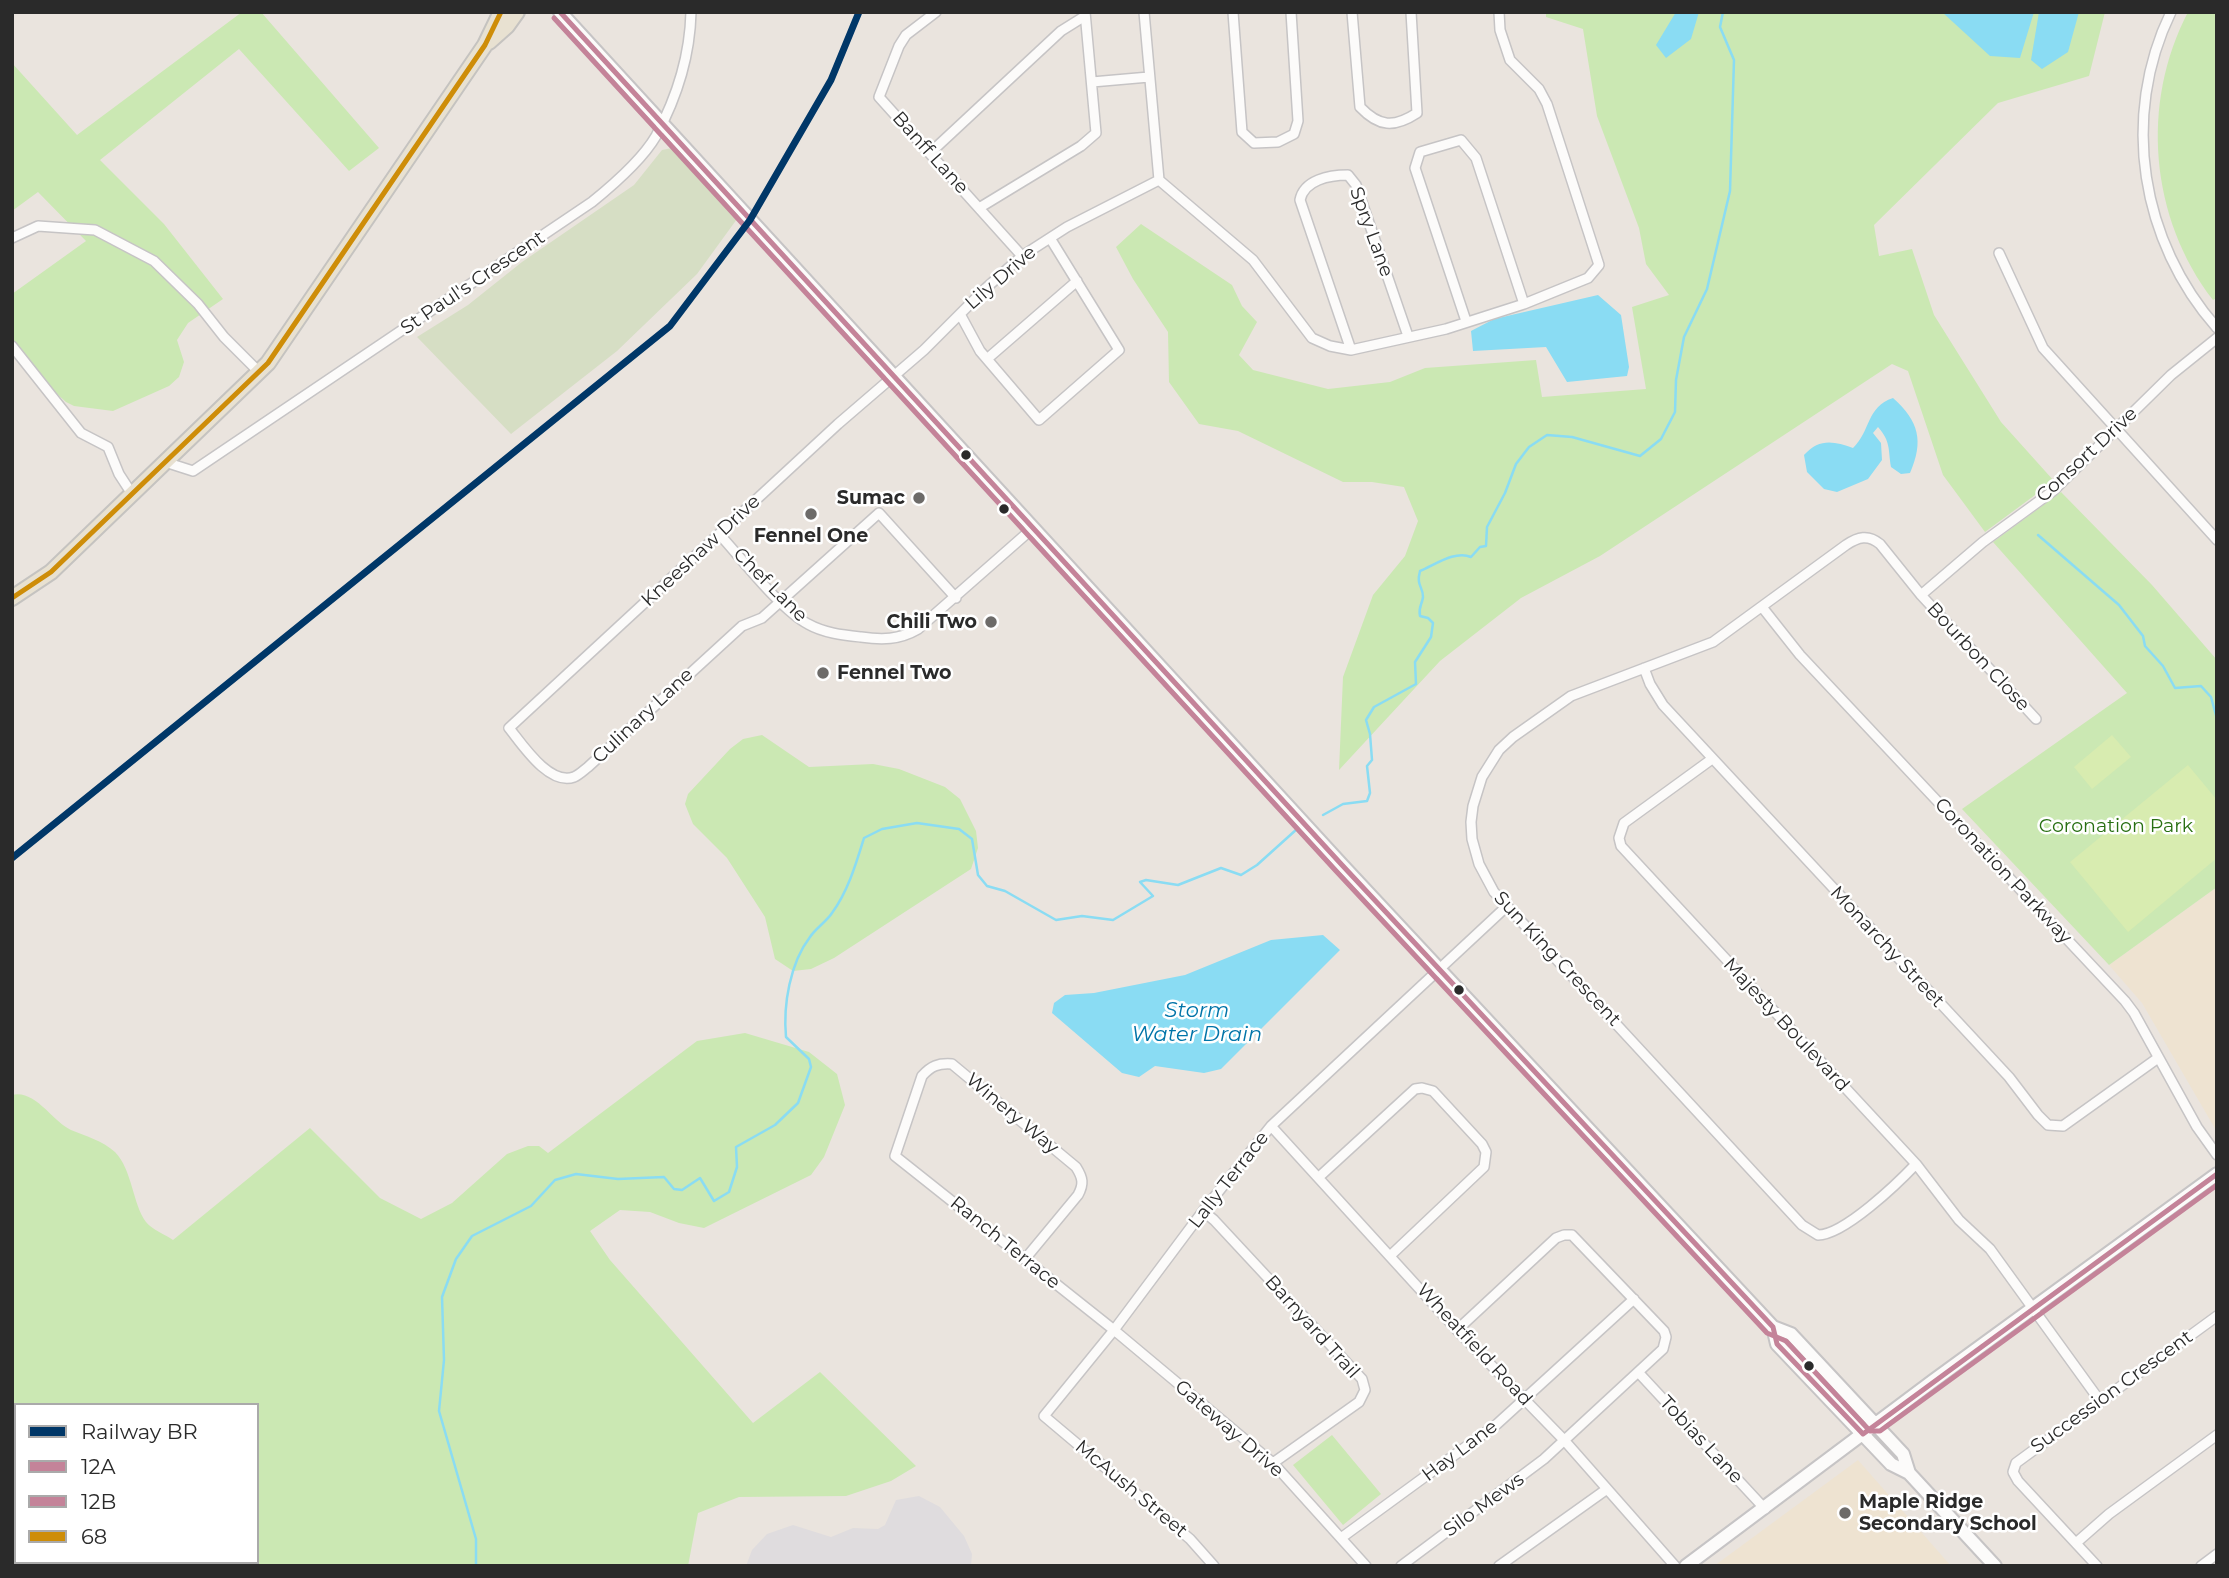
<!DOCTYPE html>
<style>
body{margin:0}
#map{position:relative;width:2229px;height:1578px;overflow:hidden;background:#eae4de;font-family:Montserrat,sans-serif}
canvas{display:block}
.frame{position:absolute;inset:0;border:14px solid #2a2a2a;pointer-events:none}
.legend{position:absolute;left:14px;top:1403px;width:245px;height:161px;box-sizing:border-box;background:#fff;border:2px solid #aaa;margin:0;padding:9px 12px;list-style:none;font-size:21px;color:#2a2a2a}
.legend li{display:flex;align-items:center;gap:14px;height:35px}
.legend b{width:35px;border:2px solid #aaa}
</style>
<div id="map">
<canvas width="2229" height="1578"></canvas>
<div class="frame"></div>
<ul class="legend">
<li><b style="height:9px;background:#003768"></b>Railway BR</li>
<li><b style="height:9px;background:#c48399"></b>12A</li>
<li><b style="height:9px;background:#c48399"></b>12B</li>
<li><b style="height:9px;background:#ce8d08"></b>68</li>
</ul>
</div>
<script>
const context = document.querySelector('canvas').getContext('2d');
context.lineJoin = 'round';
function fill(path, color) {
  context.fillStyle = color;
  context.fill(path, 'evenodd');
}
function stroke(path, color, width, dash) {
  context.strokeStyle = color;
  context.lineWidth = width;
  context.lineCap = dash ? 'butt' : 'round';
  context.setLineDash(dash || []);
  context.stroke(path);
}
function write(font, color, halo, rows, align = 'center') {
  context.font = font + ' Montserrat,sans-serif';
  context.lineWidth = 5;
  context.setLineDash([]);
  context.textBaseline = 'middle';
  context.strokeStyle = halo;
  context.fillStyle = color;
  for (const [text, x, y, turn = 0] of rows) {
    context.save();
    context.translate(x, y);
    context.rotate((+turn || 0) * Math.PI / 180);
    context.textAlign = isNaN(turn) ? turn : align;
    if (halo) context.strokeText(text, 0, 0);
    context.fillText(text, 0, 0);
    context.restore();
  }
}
const industrial = new Path2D(`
 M 919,1496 L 940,1507 L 964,1536 L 972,1554 L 971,1566 L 746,1566 L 752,1550 L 767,1534 L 793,1525 L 831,1537 L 853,1528 L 878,1529 L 885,1525 L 896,1500 Z`);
const education = new Path2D(`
 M 2217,887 L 2217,1132 L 2142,1003 L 2109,965 Z
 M 1858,1460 L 1951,1566 L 1714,1566 Z`);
const green = new Path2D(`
 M 242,12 L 261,12 L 379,148 L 349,171 L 239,49 L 100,160 L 164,224 L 223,299 L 188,323 L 177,340 L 184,362 L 179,377 L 169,386 L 113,411 L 74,406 L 66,402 L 12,354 L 12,294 L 86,241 L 38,192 L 12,211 L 12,63 L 77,135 Z
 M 1546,12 L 2105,12 L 2089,76 L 1998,103 L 1874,225 L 1879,256 L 1912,249 L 1934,315 L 2001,422 L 2054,481 L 1985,532 L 1943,475 L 1908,371 L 1892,364 L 1600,556 L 1521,598 L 1440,661 L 1339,770 L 1343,677 L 1373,595 L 1405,556 L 1418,521 L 1404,487 L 1372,482 L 1343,482 L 1238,431 L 1199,424 L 1169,382 L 1168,332 L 1133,279 L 1116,247 L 1141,224 L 1232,285 L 1242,306 L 1257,322 L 1239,355 L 1253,370 L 1328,389 L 1390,382 L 1425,368 L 1536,360 L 1542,397 L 1646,389 L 1632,307 L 1669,295 L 1646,264 L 1639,228 L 1597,116 L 1583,29 L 1546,17 Z
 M 2188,12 L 2217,12 L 2217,298 L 2213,300 C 2150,218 2140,104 2188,12 Z
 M 2061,492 L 2152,585 L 2217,660 L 2217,887 L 2109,965 L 1962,809 L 2127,693 L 1993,542 Z
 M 762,735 L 809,767 L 873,764 L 899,769 L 945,787 L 960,799 L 976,831 L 978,848 L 971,869 L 834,958 L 811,969 L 793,971 L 775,959 L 765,917 L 727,858 L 693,824 L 685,804 L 688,794 L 730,749 L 743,739 Z
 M 745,1033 L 809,1052 L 837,1074 L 845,1105 L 824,1157 L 811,1175 L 704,1228 L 679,1223 L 650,1212 L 620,1210 L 590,1231 L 610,1260 L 753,1423 L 820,1372 L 916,1466 L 891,1481 L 846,1496 L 739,1497 L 698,1513 L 688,1566 L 12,1566 L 12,1095 C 35,1089 53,1122 71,1130 C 86,1136 103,1141 115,1152 C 132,1169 133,1205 146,1222 C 151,1229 166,1235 173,1240 L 310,1128 L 380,1198 L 421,1219 L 452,1203 L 507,1154 L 528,1146 L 539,1146 L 548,1153 L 697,1041 ZM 16,1405 L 257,1405 L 257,1562 L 16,1562 Z
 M 1332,1435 L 1381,1494 L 1343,1525 L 1293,1465 Z`);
const cemetery = new Path2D(`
 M 672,148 L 737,219 L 697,274 L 617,351 L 511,434 L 417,337 L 468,305 L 522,262 L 634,185 L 662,150 Z`);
const pitch = new Path2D(`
 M 2112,735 L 2131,757 L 2092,789 L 2074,767 Z
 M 2188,765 L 2217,800 L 2217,858 L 2128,932 L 2070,862 Z`);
const water = new Path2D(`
 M 1676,12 L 1699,12 L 1691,39 L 1666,58 L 1656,45 Z
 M 1942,12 L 2034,12 L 2020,58 L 1990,56 Z
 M 2039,12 L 2079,12 L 2068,52 L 2042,69 L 2031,60 Z
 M 1598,295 L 1621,315 L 1629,367 L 1627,376 L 1567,382 L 1546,347 L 1473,351 L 1471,331 L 1494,319 Z
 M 1893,398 C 1919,421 1924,441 1910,473 L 1901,474 L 1891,467 C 1888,449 1891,442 1878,427 L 1873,433 L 1881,443 L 1882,460 L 1868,479 L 1837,492 L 1824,489 L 1807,472 L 1804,455 C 1819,438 1834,441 1853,448 C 1871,431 1866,407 1893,398 Z
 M 1323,935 L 1340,950 L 1221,1069 L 1204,1073 L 1155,1066 L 1139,1077 L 1122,1073 L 1052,1013 L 1054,1003 L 1065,995 L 1094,993 L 1185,975 L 1271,940 Z`);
const stream = new Path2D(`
 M 2038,535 L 2119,605 L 2143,636 L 2145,646 L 2163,666 L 2175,688 L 2201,686 L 2211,697 L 2217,719
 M 1323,815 L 1343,804 L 1367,801 L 1370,793 L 1367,766 L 1372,760 L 1370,734 L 1366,720 L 1374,707 L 1416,684 L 1415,662 L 1431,637 L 1433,623 L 1428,618 L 1420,616 C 1418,607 1422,605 1423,597 C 1423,586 1416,586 1420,571 C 1435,565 1455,550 1471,557 L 1480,547 L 1486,546 L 1487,527 L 1505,493 L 1516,464 L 1529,447 L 1547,435 L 1572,437 L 1640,456 L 1661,439 L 1675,412 L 1676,380 L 1684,337 L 1707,289 L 1730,191 L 1734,60 L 1720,27 L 1723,12
 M 476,1566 L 476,1539 L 439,1411 L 444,1360 L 442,1297 L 456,1259 L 472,1236 L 531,1206 L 555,1180 L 576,1174 L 618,1179 L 664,1177 L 674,1189 L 682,1190 L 700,1178 L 714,1201 L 729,1192 L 737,1167 L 736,1147 L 775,1125 L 798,1103 L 811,1067 L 809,1059 L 786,1037 C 783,1005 790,963 810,937 C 816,928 826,922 832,913 C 848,891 856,864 864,838 L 882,829 L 917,823 L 959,829 L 972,839 L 978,875 L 987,886 L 1005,891 L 1056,920 L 1082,916 L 1113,920 L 1153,896 L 1140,882 L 1146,880 L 1178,885 L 1221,868 L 1241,875 L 1257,865 L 1297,829`);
const street = new Path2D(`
 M 936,12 L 906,35 L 899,46 L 879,97 L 1022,256
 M 1144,12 L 1159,180
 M 1233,12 L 1242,132 L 1254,143 L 1278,142 L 1294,134 L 1298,121 L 1291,12
 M 1352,12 L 1360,107 C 1379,127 1394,128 1417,113 L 1411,12
 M 2171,12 C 2120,117 2141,242 2217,328
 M 1092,82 L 1149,77
 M 930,153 L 1061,31 L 1085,16
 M 1159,180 L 1253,260 L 1312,338 L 1330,346 L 1351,350 L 1446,329 L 1524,304 L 1588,278 L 1599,265 L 1547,104 L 1539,89 L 1510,60 L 1500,30 L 1499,12
 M 979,208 L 1081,146 L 1096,133 L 1085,12
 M 12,238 L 38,226 L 95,230 L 154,261 L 198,304 L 224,337 L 259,372
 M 1999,253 L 2043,348 L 2217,540
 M 960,314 L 980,351 L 1039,420 L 1119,350 L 1050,238
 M 1466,321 L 1415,168 L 1420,152 L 1461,140 L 1476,158 L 1524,304
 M 12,346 L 81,433 L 108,447 L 119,474 L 132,494
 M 1351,350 L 1300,200 C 1304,180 1329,175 1348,175 L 1356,185 L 1408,336
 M 987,359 L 1077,281
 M 165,462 L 193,471 L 592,202 C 613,185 642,160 656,136 C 676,99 690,55 691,12
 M 720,535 C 742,559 781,610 808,624 C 824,633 843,635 861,637 C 882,640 899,640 918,629 L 1033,528
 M 1921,595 L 1983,542 L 2053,491 L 2171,375 L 2217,338
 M 956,598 L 879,513 L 762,618 L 742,626 L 588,767 C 584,770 579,775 574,777 C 549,786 522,744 509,728 L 838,424 L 924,350 L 986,288 L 1022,256 L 1067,227 L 1159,180
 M 1762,607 L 1800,655 L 2125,1001 L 2134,1013 L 2197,1127 L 2217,1155
 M 1644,668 L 1650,684 L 1663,705 L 2009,1077 L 2038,1115 L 2048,1125 L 2063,1126 L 2158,1058
 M 1712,759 L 1624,823 L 1619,838 L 1621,846 L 1916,1164 L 1959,1220 L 1990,1249 L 2100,1401
 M 1271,1126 L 1457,1330 L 1564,1440 L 1675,1566
 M 1916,1164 C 1898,1183 1844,1235 1818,1235 L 1802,1225 L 1494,892 L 1479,864 L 1472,839 L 1471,822 L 1473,806 L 1482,777 L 1499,750 L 1513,737 L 1571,696 L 1713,642 L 1846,545 C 1858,537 1868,534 1880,544 L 1921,595 L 2036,719
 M 1319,1177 L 1415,1089 L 1422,1088 L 1433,1091 L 1482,1144 L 1486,1152 L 1484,1167 L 1391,1255
 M 1203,1211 L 1214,1220 L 1362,1379 L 1365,1390 L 1359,1402 L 1273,1463
 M 1025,1259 L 1078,1195 C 1084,1184 1083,1178 1076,1167 L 952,1064 C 938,1063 931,1066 922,1076 L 895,1156 L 1114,1330 L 1273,1463 L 1366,1566
 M 1638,1372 L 1765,1509
 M 1341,1538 L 1497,1424 L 1634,1299
 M 2076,1543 L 2109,1514 L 2217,1435
 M 1214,1566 L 1190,1539 L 1044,1416 L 1114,1330 L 1203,1211 L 1271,1126 L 1506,907
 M 1401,1566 L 1544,1459 L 1663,1349 L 1666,1337 L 1664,1331 L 1572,1235 L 1564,1235 L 1556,1238 L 1457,1330
 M 1499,1566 L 1607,1489
 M 2097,1566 L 2018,1481 L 2013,1472 L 2016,1463 L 2217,1316
 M 2201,1566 L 2217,1554`);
const secondary = new Path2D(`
 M 560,12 L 1342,865 L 1773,1327 L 1791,1334 L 1903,1454 L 1909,1473
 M 1773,1327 L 1777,1344 L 1891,1464 L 1909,1473 L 1995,1566
 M 1686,1566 L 1933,1381 L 2217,1174`);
const primary = new Path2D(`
 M 489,42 L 507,26 L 517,12
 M 12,598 L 51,572 L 268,363 L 485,45 L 501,12`);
const bus1 = new Path2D(`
 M 560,12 L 1342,865 L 1773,1327 L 1777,1344 L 1863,1434 L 2217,1174`);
const bus2 = new Path2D(`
 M 554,18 L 1336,871 L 1767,1333 L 1786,1341 L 1870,1431 L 1880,1431 L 2217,1185`);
const bus3 = new Path2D(`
 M 12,598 L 51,572 L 268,363 L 485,45 L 501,12`);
const rail1 = new Path2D(`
 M 12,858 L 670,326 L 750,220 L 831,80 L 859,12`);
const markers = [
 [966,455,6,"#2a2a2a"],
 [919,498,7,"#6d6b69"],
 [1004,509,6,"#2a2a2a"],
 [811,514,7,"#6d6b69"],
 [991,622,7,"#6d6b69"],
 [823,673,7,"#6d6b69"],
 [1459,990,6,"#2a2a2a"],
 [1809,1366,6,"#2a2a2a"],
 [1845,1513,7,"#6d6b69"]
];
const streetNames = [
 ["Banff Lane",930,153,48],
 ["Spry Lane",1371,232,70],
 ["Lily Drive",1001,278,-41],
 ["St Paul's Crescent",473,283,-34],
 ["Consort Drive",2087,455,-43],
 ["Kneeshaw Drive",701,551,-43],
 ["Chef Lane",770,585,45],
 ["Bourbon Close",1978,657,47],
 ["Culinary Lane",643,716,-43],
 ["Coronation Parkway",2003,871,47],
 ["Monarchy Street",1887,947,47],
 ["Sun King Crescent",1557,959,47],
 ["Majesty Boulevard",1786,1025,47],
 ["Winery Way",1012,1114,40],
 ["Lally Terrace",1229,1180,-52],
 ["Ranch Terrace",1005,1243,39],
 ["Barnyard Trail",1312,1327,48],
 ["Wheatfield Road",1474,1345,47],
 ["Succession Crescent",2112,1392,-36],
 ["Gateway Drive",1229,1429,41],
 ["Tobias Lane",1701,1440,47],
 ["Hay Lane",1460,1451,-37],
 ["McAush Street",1131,1489,40],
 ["Silo Mews",1484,1505,-36]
];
const poiNames = [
 ["Sumac",905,498],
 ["Fennel One",811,536,"center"],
 ["Chili Two",977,622],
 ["Fennel Two",837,673,"left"],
 ["Maple Ridge",1859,1502,"left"],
 ["Secondary School",1859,1524,"left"]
];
const parkNames = [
 ["Coronation Park",2116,826]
];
const waterNames = [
 ["Storm",1197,1011],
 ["Water Drain",1197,1035]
];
fill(industrial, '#dfdcde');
fill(education, '#eee3d1');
fill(green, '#cbe8b3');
fill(cemetery, '#d6dec4');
fill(pitch, '#d8ecb0');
fill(water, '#8adcf3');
stroke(stream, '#8adcf3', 2.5);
stroke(street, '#c6c4c5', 12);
stroke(secondary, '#c6c4c5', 16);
stroke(primary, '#c5c3c0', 18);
stroke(street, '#fcfbfa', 9);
stroke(secondary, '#fcfbfa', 12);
stroke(primary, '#e8e1d1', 14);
stroke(bus1, '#c48399', 5);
stroke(bus2, '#c48399', 5);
stroke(bus3, '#ce8d08', 5);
stroke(rail1, '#003768', 7);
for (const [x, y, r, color] of markers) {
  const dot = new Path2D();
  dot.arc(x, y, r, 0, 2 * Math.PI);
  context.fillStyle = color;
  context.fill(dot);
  stroke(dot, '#fff', 2.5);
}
write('19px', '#2a2a2a', '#fff', streetNames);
write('bold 19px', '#2a2a2a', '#fff', poiNames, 'right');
write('19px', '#286f12', '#fff', parkNames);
write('italic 21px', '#0074a8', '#fff', waterNames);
</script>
